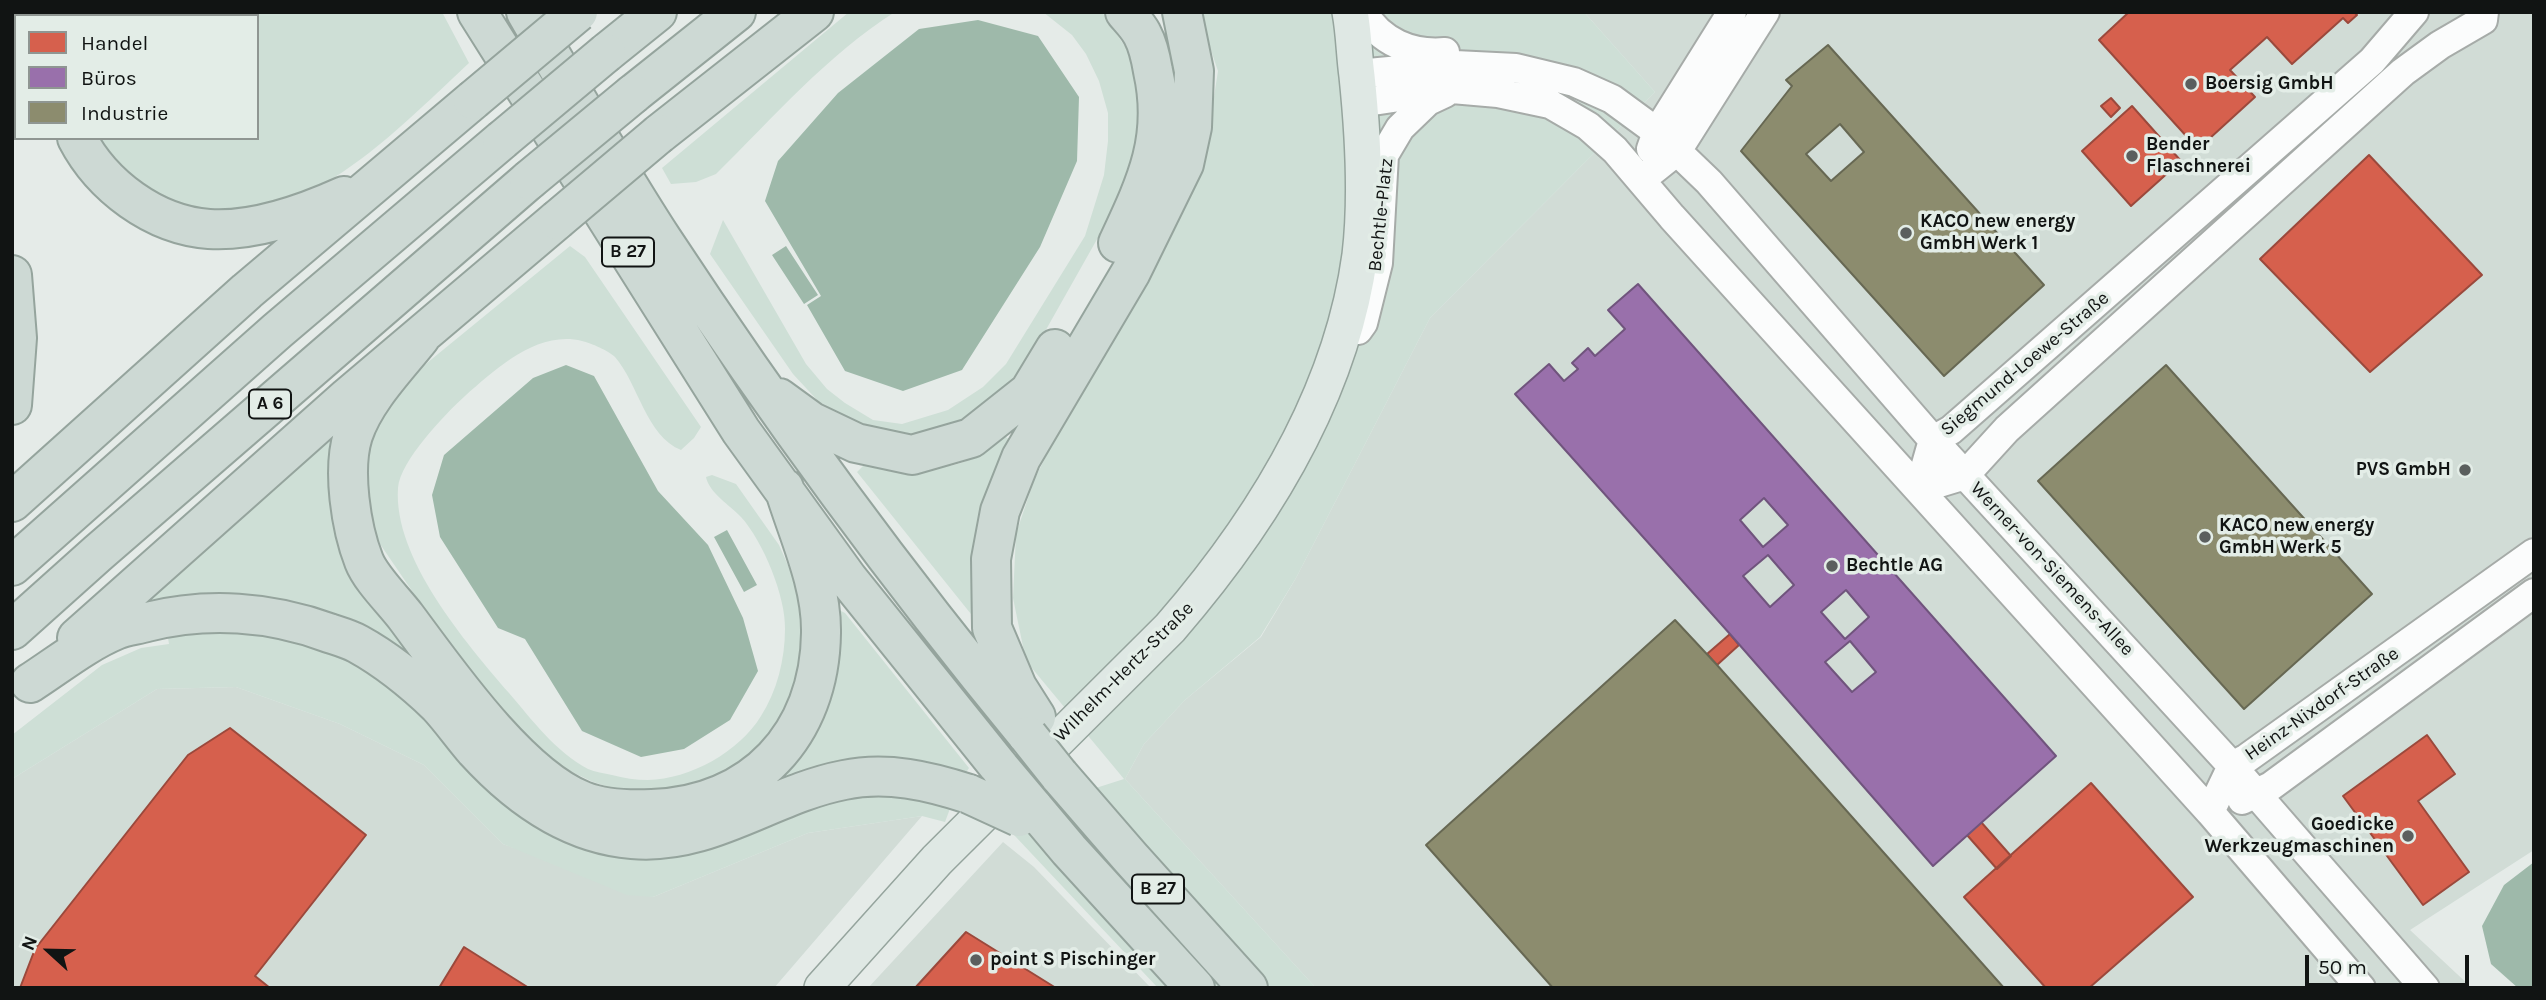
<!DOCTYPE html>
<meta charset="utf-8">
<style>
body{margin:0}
#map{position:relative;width:2546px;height:1000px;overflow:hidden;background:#e5ebe8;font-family:Karla,sans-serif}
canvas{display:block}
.frame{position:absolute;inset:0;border:14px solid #111413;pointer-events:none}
.legend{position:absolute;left:14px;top:14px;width:245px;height:126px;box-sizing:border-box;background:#e3ede7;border:2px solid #8f9692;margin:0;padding:9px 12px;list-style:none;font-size:21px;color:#111413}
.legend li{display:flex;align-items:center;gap:14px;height:35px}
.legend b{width:35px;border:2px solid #8f9692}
.north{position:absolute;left:14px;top:916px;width:70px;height:70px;-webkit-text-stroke:5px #e3ede7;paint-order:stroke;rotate:292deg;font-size:19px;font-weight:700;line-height:28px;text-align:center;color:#111413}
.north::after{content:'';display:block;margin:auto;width:24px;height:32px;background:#111413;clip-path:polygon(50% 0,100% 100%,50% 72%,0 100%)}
.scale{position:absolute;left:2305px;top:955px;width:164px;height:32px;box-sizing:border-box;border:4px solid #111413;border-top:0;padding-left:9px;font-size:21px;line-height:24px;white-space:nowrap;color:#111413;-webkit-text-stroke:5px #e3ede7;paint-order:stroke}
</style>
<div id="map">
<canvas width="2546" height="1000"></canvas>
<div class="frame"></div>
<ul class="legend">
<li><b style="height:19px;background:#d6604d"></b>Handel</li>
<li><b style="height:19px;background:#9970ab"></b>Büros</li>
<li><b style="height:19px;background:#8c8c6e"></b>Industrie</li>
</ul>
<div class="north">N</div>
<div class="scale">50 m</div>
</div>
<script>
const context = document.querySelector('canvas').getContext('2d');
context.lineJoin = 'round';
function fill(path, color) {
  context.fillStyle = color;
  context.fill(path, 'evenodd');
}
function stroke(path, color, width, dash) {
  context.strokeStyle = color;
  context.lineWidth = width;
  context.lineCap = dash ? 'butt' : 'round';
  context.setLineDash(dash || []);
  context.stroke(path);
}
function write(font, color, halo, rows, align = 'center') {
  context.font = font + ' Karla,sans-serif';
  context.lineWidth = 7;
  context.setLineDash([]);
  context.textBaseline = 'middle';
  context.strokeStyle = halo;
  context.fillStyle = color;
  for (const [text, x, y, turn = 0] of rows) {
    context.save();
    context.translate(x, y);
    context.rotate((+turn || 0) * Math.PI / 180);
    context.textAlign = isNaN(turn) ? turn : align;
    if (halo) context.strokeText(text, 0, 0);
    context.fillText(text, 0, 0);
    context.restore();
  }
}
const built = new Path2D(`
 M 1584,12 L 2534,12 L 2534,850 L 2410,930 L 2472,988 L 1316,988 L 1125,779 L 1144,744 L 1185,700 L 1261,637 L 1296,578 L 1430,318 L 1655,92 Z
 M 236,687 L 340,724 L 424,765 L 503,844 L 653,897 L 808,833 L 922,816 L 774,988 L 12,988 L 12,779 L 157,689 Z
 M 1003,842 L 1034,867 L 1151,988 L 868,988 Z`);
const green = new Path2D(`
 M 74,12 L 442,12 L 469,63 C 415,113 341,191 267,207 C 250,211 231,210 214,209 C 180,207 148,194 122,171 C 112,162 104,149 95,138 L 257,138 L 257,16 L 73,16 Z
 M 849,12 L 895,12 C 827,55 774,117 716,174 L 696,182 L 671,184 L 662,168 Z
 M 1043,12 L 1102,12 L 1128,51 L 1142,97 L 1139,141 L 1122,195 L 1043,335 L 1003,393 L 950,428 L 906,435 L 868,430 L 818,401 L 793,374 L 710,254 L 723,220 L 806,364 L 827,389 L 845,403 L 873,420 L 902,424 L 948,410 L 983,387 L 1006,364 L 1085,236 L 1104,175 L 1108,141 L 1108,113 L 1099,81 L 1086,54 L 1072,35 Z
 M 1198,12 L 1584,12 L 1655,92 L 1430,318 L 1296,578 L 1260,637 L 1185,700 L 1144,744 L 1125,779 L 1316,988 L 1158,988 L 999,819 L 1124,779 L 1026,661 L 1013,598 L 1016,534 L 1034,480 L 1076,397 L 1164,252 L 1192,193 L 1205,154 L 1218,71 Z
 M 570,246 L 585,257 L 701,427 L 694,438 L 681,450 C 646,436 638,383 615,357 C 609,351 591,343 582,341 C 537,330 496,369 465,396 C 445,414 400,461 398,488 C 393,558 466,643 509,693 C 533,721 555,751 588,769 C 595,772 604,773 612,775 C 623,778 636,780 648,780 C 690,779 739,752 761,716 C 777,691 785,659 785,629 C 786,597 763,541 741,517 C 730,505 709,493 706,477 L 712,475 L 736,484 L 779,545 L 800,592 L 808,637 L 804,677 L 778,727 L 746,759 L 708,783 L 632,794 L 593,782 L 545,759 L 451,648 L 380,544 L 367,511 L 370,438 L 405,381 Z
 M 1004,436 L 1013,441 L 983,629 L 857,472 L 866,463 C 896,465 932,473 961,463 C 977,458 991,446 1004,436 Z
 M 331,440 L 336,447 L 414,653 L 409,658 L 157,606 L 148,598 Z
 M 839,610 L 845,613 L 969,768 L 965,774 L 774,785 Z
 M 230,628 L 308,641 L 355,662 L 396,687 L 468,767 L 522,819 L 566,839 L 851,791 L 954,798 L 945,822 L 922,816 L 808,833 L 653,897 L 627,895 L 503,844 L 424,765 L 340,724 L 236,687 L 157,689 L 12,779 L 12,735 L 102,665 L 141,648 L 169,644 L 167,632 Z`);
const water = new Path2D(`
 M 978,20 L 1038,36 L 1079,97 L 1077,161 L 1040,247 L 962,370 L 903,391 L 845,371 L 807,305 L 821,296 L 765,201 L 778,161 L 838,93 L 919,29 Z
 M 786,246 L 818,295 L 804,304 L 772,255 Z
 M 566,365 L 594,376 L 658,491 L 708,545 L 743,618 L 758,671 L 730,720 L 684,749 L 641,757 L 582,731 L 525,639 L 498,628 L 440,537 L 432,495 L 444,455 L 533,378 Z
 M 727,530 L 757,585 L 744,592 L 714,537 Z
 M 2534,862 L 2534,988 L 2518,988 L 2491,964 L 2482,926 L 2504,885 Z`);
const shops = new Path2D(`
 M 2129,12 L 2354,12 L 2357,15 L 2348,23 L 2343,18 L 2292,64 L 2267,37 L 2230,70 L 2255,97 L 2198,149 L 2099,40 Z
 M 2111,98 L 2120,108 L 2111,117 L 2101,106 Z
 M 2132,106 L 2181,161 L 2131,206 L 2082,151 Z
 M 2369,155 L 2482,275 L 2370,372 L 2260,259 Z
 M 1730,634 L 1739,645 L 1717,665 L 1707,654 Z
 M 230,728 L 366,835 L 255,976 L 270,988 L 20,988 L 35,949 L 188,755 Z
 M 2427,735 L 2455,774 L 2418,801 L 2469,872 L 2423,905 L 2343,796 Z
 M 2091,783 L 2193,897 L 2089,988 L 2046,988 L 1964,897 Z
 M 1981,822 L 2011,856 L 1997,869 L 1967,835 Z
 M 966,932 L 1056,988 L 915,988 Z
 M 464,947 L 529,988 L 439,988 Z`);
const offices = new Path2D(`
 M 1638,284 L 2056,756 L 1933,866 L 1730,634 L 1515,394 L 1549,364 L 1564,381 L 1578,369 L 1572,363 L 1588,348 L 1595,356 L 1625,329 L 1608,310 ZM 1764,498 L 1788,525 L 1763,547 L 1740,520 ZM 1768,555 L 1794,585 L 1770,607 L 1743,576 ZM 1846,590 L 1869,617 L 1845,639 L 1821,612 ZM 1850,641 L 1876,672 L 1852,692 L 1825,662 Z`);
const industry = new Path2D(`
 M 1828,45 L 2044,285 L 1944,376 L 1741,151 L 1792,86 L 1786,80 ZM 1840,124 L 1864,152 L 1831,181 L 1806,154 Z
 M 2166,365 L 2372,594 L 2244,709 L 2038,481 Z
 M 1675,620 L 1717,665 L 2004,988 L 1553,988 L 1426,845 Z`);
const minor = new Path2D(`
 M 1363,12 C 1380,42 1412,55 1445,52
 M 2414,12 L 2372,61 L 1951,430 L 1933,440 L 1919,489 L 1965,475 L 2007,429 L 2403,72 L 2440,45 L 2483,20 L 2484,12
 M 1357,74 L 1455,65 L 1516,68 L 1574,82 L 1612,99 L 1657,132 L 1709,182 L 1933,440 L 2232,766 L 2425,988
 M 1360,103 L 1452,89 L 1498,93 L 1550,104 L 1588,126 L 1615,150 L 1672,217 L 2210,812 L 2361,988
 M 1651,149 L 1657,132 L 1732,12
 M 1642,179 L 1677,151 L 1765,12
 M 1358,330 L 1363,323 L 1378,263 L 1384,155 L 1400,128 L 1428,101 L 1445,93
 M 2242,800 L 2271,786 L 2534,593
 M 2210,812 L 2232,766 L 2247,758 L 2534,553`);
const major = new Path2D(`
 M 822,988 L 937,860 L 1170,628 C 1261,523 1341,395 1360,255 C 1367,196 1363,134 1357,76 C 1354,54 1354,33 1350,12`);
const highway = new Path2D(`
 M 477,12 L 741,431 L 848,579 L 1000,768
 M 526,12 C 570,88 614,165 662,239 C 775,411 897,577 1028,736
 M 30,16 L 31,12
 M 59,16 L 60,12
 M 606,53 L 657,12
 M 12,88 L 16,67
 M 633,94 L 736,12
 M 659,134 L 814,12
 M 77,138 C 102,186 154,225 209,229 C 254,232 304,214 344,196
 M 1118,243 C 1146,183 1168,138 1153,71 C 1151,59 1148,45 1142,34 C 1138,26 1131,19 1125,12
 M 12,275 L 17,338 L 12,405
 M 420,338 C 397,367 365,399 353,435 C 342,470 351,528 364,561 C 371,579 394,601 406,617 C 447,672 519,776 583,801 C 603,809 630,810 652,809 C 753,806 820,734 821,633 C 822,584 798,534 784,488
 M 779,398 L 812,422 L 856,443 L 912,455 L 971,438 L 1029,392 L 1055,349
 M 12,502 L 247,291 L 473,100
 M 12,566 L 277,331 L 502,140
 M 12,630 L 98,553 L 529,180
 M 77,638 L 348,397 L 557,220
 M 30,683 C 58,665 85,643 116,630 C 125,626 137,625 147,622 C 207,607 270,611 329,633 C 338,636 349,639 358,644 C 387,660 414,682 438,705 C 451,719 462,735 475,750 C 517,796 568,834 632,839 C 710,846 771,794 844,780 C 887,771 929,781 969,794
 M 1036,717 L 1017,687 L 992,628 L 991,559 L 1000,511 L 1021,458 L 1131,272 L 1184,164 L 1192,127 L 1194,71 L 1182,12
 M 1059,775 L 1130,857 L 1248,988
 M 1032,806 L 1069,850 L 1195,988`);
const highwayBridge = new Path2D(`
 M 473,100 L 578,12
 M 502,140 L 606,53
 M 529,180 L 633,94
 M 557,220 L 659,134
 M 1028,736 L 1059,775
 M 1000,768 L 1032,806
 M 969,794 L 1019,817`);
const markers = [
 [2191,84,7,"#5b5f5e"],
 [2132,156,7,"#5b5f5e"],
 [1906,233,7,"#5b5f5e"],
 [2465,470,7,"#5b5f5e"],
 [2205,537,7,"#5b5f5e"],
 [1832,566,7,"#5b5f5e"],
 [2408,836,7,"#5b5f5e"],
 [976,960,7,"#5b5f5e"]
];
const shields = [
 [628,252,52],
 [270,404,42],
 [1158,889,52]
];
const shieldNames = [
 ["B 27",628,252],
 ["A 6",270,404],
 ["B 27",1158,889]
];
const poiNames = [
 ["Boersig GmbH",2205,84],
 ["Bender",2146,145],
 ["Flaschnerei",2146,167],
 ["KACO new energy",1920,222],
 ["GmbH Werk 1",1920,244],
 ["PVS GmbH",2451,470,"right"],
 ["KACO new energy",2219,526],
 ["GmbH Werk 5",2219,548],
 ["Bechtle AG",1846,566],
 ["Goedicke",2394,825,"right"],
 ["Werkzeugmaschinen",2394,847,"right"],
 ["point S Pischinger",990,960]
];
const streetNames = [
 ["Bechtle-Platz",1381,215,-84],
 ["Siegmund-Loewe-Straße",2025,364,-40],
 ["Werner-von-Siemens-Allee",2052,569,47],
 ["Wilhelm-Hertz-Straße",1124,672,-45],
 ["Heinz-Nixdorf-Straße",2322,704,-35]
];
fill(built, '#d1dcd6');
fill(green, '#cedfd6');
fill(water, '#9eb9aa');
fill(shops, '#d6604d');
stroke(shops, '#9b493c', 2);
fill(offices, '#9970ab');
stroke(offices, '#70547d', 2);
fill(industry, '#8c8c6e');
stroke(industry, '#676853', 2);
stroke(minor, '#a6aba8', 32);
stroke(major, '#95a49d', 38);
stroke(highway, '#95a49d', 42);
stroke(minor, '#fbfcfc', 28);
stroke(major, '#dfe8e4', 35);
stroke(highway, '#cdd9d4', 38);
stroke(highwayBridge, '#95a49d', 42, []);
stroke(highwayBridge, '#cdd9d4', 38);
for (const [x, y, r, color] of markers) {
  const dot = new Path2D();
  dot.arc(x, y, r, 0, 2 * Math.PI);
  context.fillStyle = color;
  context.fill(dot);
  stroke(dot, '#e3ede7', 2.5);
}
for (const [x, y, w] of shields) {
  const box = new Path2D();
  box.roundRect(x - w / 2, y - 14.5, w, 29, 5);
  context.fillStyle = '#e3ede7';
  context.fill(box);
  stroke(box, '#111413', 2);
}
write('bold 18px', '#111413', null, shieldNames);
write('bold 19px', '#111413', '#e3ede7', poiNames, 'left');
write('19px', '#111413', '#e3ede7', streetNames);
</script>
